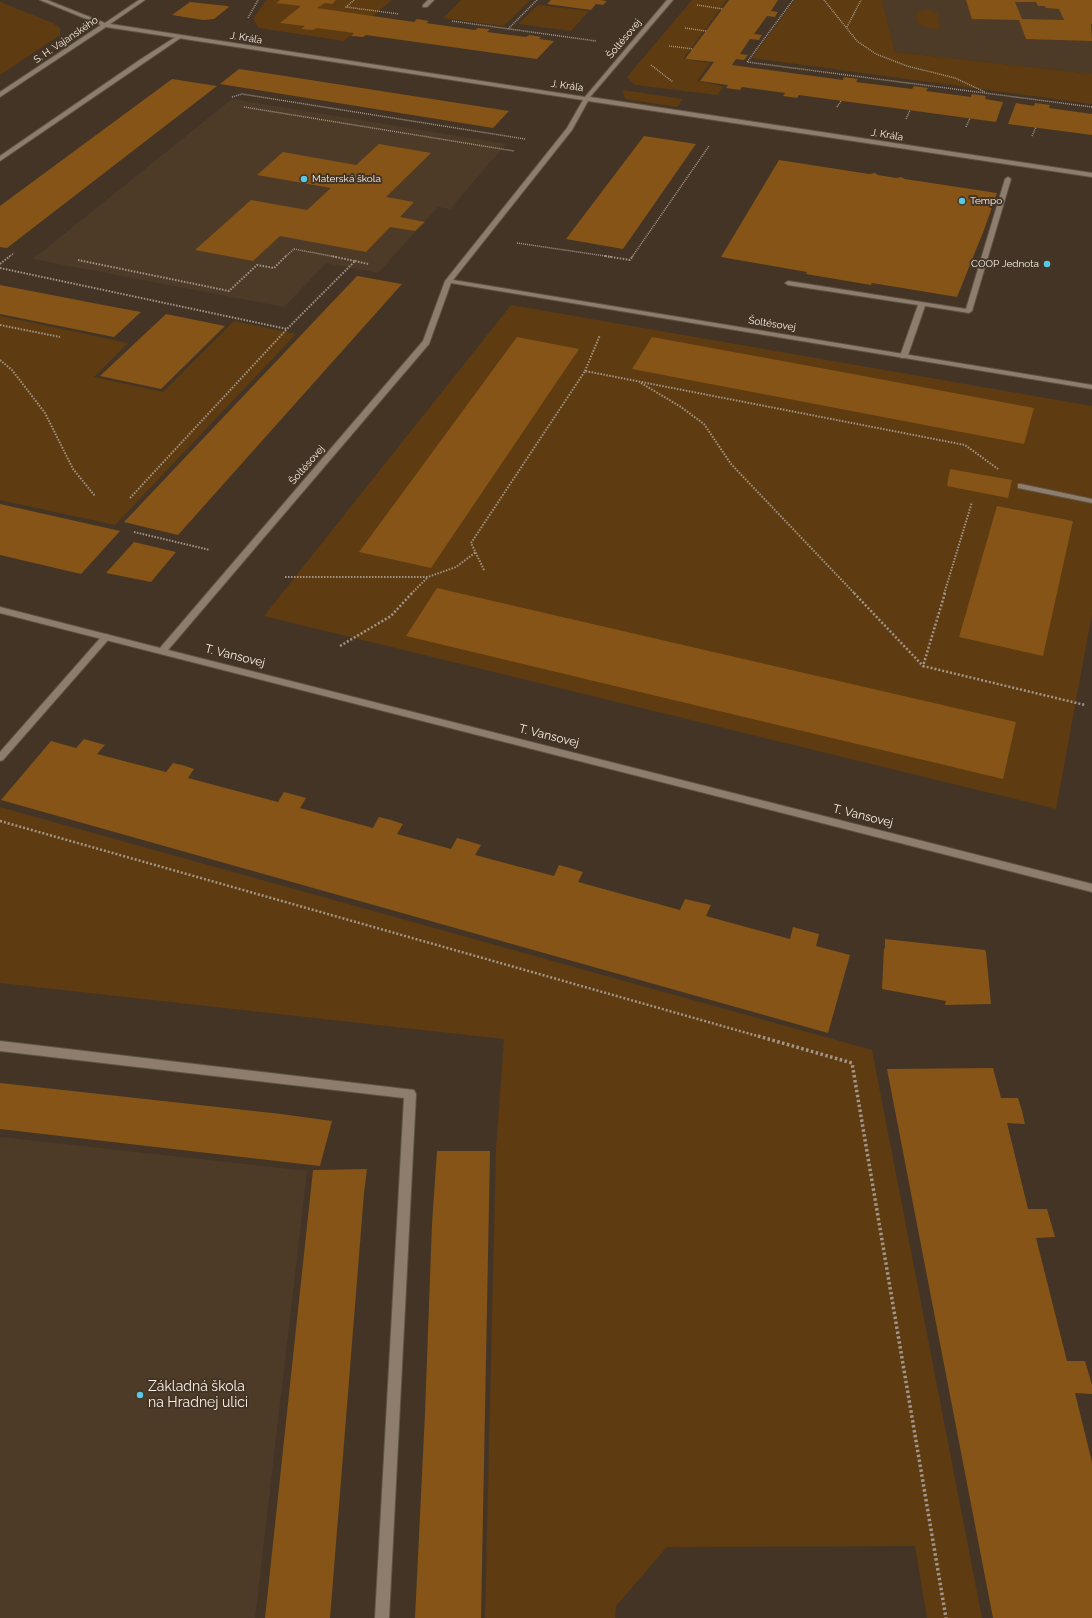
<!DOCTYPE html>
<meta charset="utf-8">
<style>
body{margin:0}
canvas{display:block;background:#433425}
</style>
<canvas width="1092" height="1618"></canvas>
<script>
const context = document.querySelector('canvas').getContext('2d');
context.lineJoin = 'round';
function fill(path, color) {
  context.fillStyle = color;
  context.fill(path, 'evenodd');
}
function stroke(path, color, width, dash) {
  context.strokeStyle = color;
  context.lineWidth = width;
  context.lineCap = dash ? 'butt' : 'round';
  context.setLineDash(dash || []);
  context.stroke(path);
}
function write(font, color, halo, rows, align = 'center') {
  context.font = font + ' Raleway,sans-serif';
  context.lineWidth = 4;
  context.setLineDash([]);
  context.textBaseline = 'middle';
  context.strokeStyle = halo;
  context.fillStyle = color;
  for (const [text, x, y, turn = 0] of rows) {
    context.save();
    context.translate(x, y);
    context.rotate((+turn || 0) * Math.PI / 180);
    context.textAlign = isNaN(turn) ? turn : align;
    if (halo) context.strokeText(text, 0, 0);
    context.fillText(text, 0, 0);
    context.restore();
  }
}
const built = new Path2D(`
 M 882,0 L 1092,0 L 1092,74 L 895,52 Z
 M 232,99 L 506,144 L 450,209 L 438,207 L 378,273 L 326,263 L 284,307 L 33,259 Z
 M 0,1137 L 307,1171 L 255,1618 L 0,1618 Z`);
const green = new Path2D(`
 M 267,0 L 392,0 L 344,41 L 259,28 L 253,19 L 264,3 Z
 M 461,0 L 530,0 L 504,26 L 443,18 Z
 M 692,0 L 727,0 L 683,59 L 710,63 L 697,81 L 723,86 L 718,95 L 635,85 L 627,77 Z
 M 795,0 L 882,0 L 895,52 L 1092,74 L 1092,104 L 752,58 Z
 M 0,1 L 5,4 L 53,23 L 60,28 L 60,35 L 0,75 Z
 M 538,5 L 589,11 L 571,31 L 518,24 Z
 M 928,9 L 938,14 L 940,27 L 938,29 C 929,29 924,28 917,22 L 916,13 Z
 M 623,91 L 623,90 L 683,99 L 677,107 L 625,99 Z
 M 511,305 L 1092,406 L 1092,614 L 1056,809 L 264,616 Z
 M 0,316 L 128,343 L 94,377 L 163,392 L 234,321 L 296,334 L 115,525 L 0,500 Z
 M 0,807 L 872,1050 L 982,1618 L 927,1618 L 915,1546 L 667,1547 L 616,1606 L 615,1618 L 485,1618 L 496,1149 L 504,1039 L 0,983 Z`);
const building = new Path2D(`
 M 280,0 L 336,0 L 332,4 L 325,3 L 317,8 L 414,22 L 417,19 L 429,21 L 426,23 L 475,30 L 478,28 L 490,29 L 487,32 L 526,37 L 529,35 L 541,37 L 539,39 L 554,41 L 537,59 L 366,35 L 363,37 L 351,36 L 354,33 L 317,28 L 313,30 L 301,29 L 305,26 L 280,23 L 301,6 L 276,3 Z
 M 551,0 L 600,0 L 607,1 L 603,5 L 596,4 L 591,10 L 547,4 Z
 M 729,0 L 778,0 L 771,11 L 778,12 L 775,17 L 767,16 L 754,34 L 762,35 L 759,40 L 750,39 L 740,54 L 748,55 L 744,60 L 736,59 L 732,65 L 843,80 L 844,77 L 858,79 L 856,82 L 912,89 L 914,86 L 928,88 L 926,91 L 971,97 L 972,94 L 986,96 L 985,99 L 1003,102 L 996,122 L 799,95 L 797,98 L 783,96 L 785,93 L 742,87 L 740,90 L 726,88 L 728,85 L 700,81 L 714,62 L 685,59 Z
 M 966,0 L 1092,0 L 1092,24 L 1091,24 L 1092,41 L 1026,39 L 1019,20 L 972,19 ZM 1015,2 L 1036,2 L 1038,6 L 1045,6 L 1046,8 L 1059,9 L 1064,20 L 1022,19 Z
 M 190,2 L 227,6 L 229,7 L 214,19 L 203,20 L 172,15 Z
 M 239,69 L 272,74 L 509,111 L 493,128 L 220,84 Z
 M 172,79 L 217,86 L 7,248 L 0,247 L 0,206 Z
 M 1016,103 L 1034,106 L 1035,103 L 1050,105 L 1049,108 L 1092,114 L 1092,135 L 1008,124 Z
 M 644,136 L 696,144 L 623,249 L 566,239 Z
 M 379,144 L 431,153 L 386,197 L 414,202 L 400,217 L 425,222 L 415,231 L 390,227 L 366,252 L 280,236 L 253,261 L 195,250 L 251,200 L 307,210 L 331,188 L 257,175 L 283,152 L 356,165 Z
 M 779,160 L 869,174 L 875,173 L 878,175 L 896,178 L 901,177 L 905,179 L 997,193 L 984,230 L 957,297 L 872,283 L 871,285 L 806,274 L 807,272 L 721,257 Z
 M 357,276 L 402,284 L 178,535 L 124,522 Z
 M 0,285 L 98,304 L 141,312 L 114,337 L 0,314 Z
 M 166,314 L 225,326 L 161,389 L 100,376 Z
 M 517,337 L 579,349 L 431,568 L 359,552 Z
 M 652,337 L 837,371 L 1034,408 L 1024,444 L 632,369 Z
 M 950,469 L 1012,480 L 1008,498 L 947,486 Z
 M 0,504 L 120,531 L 81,574 L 0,555 Z
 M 997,506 L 1073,521 L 1043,656 L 959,637 Z
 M 134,542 L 176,552 L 151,582 L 106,573 Z
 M 437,588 L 1016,722 L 1003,779 L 406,636 Z
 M 84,739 L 105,745 L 97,754 L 166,772 L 173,763 L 182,765 L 194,769 L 188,778 L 278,802 L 284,792 L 306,798 L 300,808 L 373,828 L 379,817 L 391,820 L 403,824 L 397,834 L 451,849 L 457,838 L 468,841 L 481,845 L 475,855 L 554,876 L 559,865 L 570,868 L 583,872 L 578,882 L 680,910 L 685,899 L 711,905 L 706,916 L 790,939 L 793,927 L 819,934 L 816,946 L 850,955 L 828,1033 L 1,800 L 51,741 L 76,748 Z
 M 885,939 L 985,950 L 986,952 L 991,1004 L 945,1005 L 946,1001 L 882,989 L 884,948 L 885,949 Z
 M 993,1068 L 1001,1098 L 1018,1098 L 1022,1111 L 1025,1124 L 1007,1123 L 1028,1209 L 1047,1209 L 1055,1237 L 1036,1238 L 1067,1361 L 1085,1361 L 1092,1385 L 1092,1394 L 1075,1393 L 1092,1462 L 1092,1618 L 993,1618 L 887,1069 Z
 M 0,1083 L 281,1114 L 332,1121 L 320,1166 L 0,1129 Z
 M 437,1151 L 490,1151 L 481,1618 L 415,1618 L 425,1413 L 432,1224 Z
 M 367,1169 L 364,1193 L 330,1618 L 265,1618 L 313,1170 Z`);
const pathFar3 = new Path2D(`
 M 354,0 L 346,7 L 399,14
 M 793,0 L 747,62 L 1092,107
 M 824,0 L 857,41 L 876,54 L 907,66 L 955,78 L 985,92
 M 697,5 L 723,9
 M 248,18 L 258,0
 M 452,21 L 596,41
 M 847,27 L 861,0
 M 685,28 L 706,31
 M 508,29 L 537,0
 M 669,46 L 693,49
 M 651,65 L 673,82
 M 232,97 L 242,94 L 525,139
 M 244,107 L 514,151
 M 837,107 L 841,101
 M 906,119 L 910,110
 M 966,127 L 970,118
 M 1032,136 L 1036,127
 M 517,243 L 612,257
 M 9,257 L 14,253
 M 285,257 L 294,249 L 336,257
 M 632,257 L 709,146`);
const pathFar2 = new Path2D(`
 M 605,256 L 630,260 L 633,256
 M 78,260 L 229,291 L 257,265 L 274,268 L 286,256
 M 355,261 L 368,264
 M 0,264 L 10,256
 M 0,268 L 287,329 L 355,261 L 331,256
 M 0,325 L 60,337
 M 0,360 L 12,370 L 45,413 L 73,469 L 95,496
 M 585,371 L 600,335
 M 641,383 L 681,407 L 704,424 L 731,464 L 855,594
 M 130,498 L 287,329
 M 134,532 L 210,550
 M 484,570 L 471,543 L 585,371 L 965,445 L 998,469
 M 285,577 L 428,577 L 456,567 L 476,552
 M 411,594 L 428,577
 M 944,594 L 972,502`);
const pathFar1 = new Path2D(`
 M 854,593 L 923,666
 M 945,593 L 923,666 L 1085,705
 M 340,646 L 391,616 L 412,593
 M 0,821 L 761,1037`);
const path = new Path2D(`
 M 758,1036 L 852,1063 L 946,1618`);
const lane = new Path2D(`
 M 428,0 L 434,0 L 427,7 L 423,7 L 423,5 Z
 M 177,36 L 182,37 L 0,161 L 0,156 L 141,59 Z
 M 1008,177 L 1011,179 L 972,311 L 969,313 L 925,306 L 907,358 L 901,358 L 900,356 L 918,305 L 788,285 L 785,283 L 788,281 L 966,309 L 1005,179 Z
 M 1018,484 L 1021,484 L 1092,499 L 1092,503 L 1018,488 Z
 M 106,634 L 109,635 L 110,637 L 109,639 L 3,760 L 0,761 L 0,752 L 103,635 Z
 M 0,1041 L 414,1090 L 416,1094 L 389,1618 L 375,1618 L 404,1098 L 0,1051 Z`);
const street = new Path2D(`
 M 40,0 L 47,0 L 105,23 L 139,0 L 145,0 L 110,24 L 585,97 L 667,0 L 673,0 L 590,97 L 1092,173 L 1092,177 L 588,101 L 572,130 L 453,280 L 1092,385 L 1092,389 L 451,283 L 429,344 L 168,650 L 1092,884 L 1092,892 L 0,613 L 0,607 L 160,648 L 423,341 L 445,281 L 567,128 L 583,100 L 106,27 L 0,97 L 0,92 L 101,25 Z`);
const markers = [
 [304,179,4,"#59c8e5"],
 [962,201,4,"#59c8e5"],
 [1047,264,4,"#59c8e5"],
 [140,1395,4,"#59c8e5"]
];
const farStreetnames = [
 ["J. Kráľa",246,38,9],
 ["Šoltésovej",624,39,-50],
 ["S. H. Vajanského",66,40,-34],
 ["J. Kráľa",567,86,8],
 ["J. Kráľa",887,135,9],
 ["Šoltésovej",772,324,9],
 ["Šoltésovej",307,465,-49]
];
const farPoinames = [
 ["Materská škola",312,179],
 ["Tempo",970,201],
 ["COOP Jednota",1039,264,"right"]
];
const streetNames = [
 ["T. Vansovej",235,656,14],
 ["T. Vansovej",549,736,14],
 ["T. Vansovej",863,816,14]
];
const nearPoinames = [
 ["Základná škola",148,1387],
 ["na Hradnej ulici",148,1403]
];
fill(built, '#4e3b27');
fill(green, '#5e3b10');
fill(building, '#855416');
stroke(lane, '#5f5345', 2);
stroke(street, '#5f5345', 2);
stroke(pathFar3, '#a2968a', 1.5, [1, 1]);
stroke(pathFar2, '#a2968a', 2, [1.5, 1.5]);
stroke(pathFar1, '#a2968a', 2.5, [2, 2]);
stroke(path, '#a2968a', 3.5, [2.5, 2.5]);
fill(lane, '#8e7d6c');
fill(street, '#8e7d6c');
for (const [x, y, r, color] of markers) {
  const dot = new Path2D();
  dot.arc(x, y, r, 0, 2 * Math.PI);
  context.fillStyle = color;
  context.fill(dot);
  stroke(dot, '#433425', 1.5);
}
write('10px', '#f9f0e6', '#433425', farStreetnames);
write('10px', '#f9f0e6', '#433425', farPoinames, 'left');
write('12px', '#f9f0e6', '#433425', streetNames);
write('14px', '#f9f0e6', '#433425', nearPoinames, 'left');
</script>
